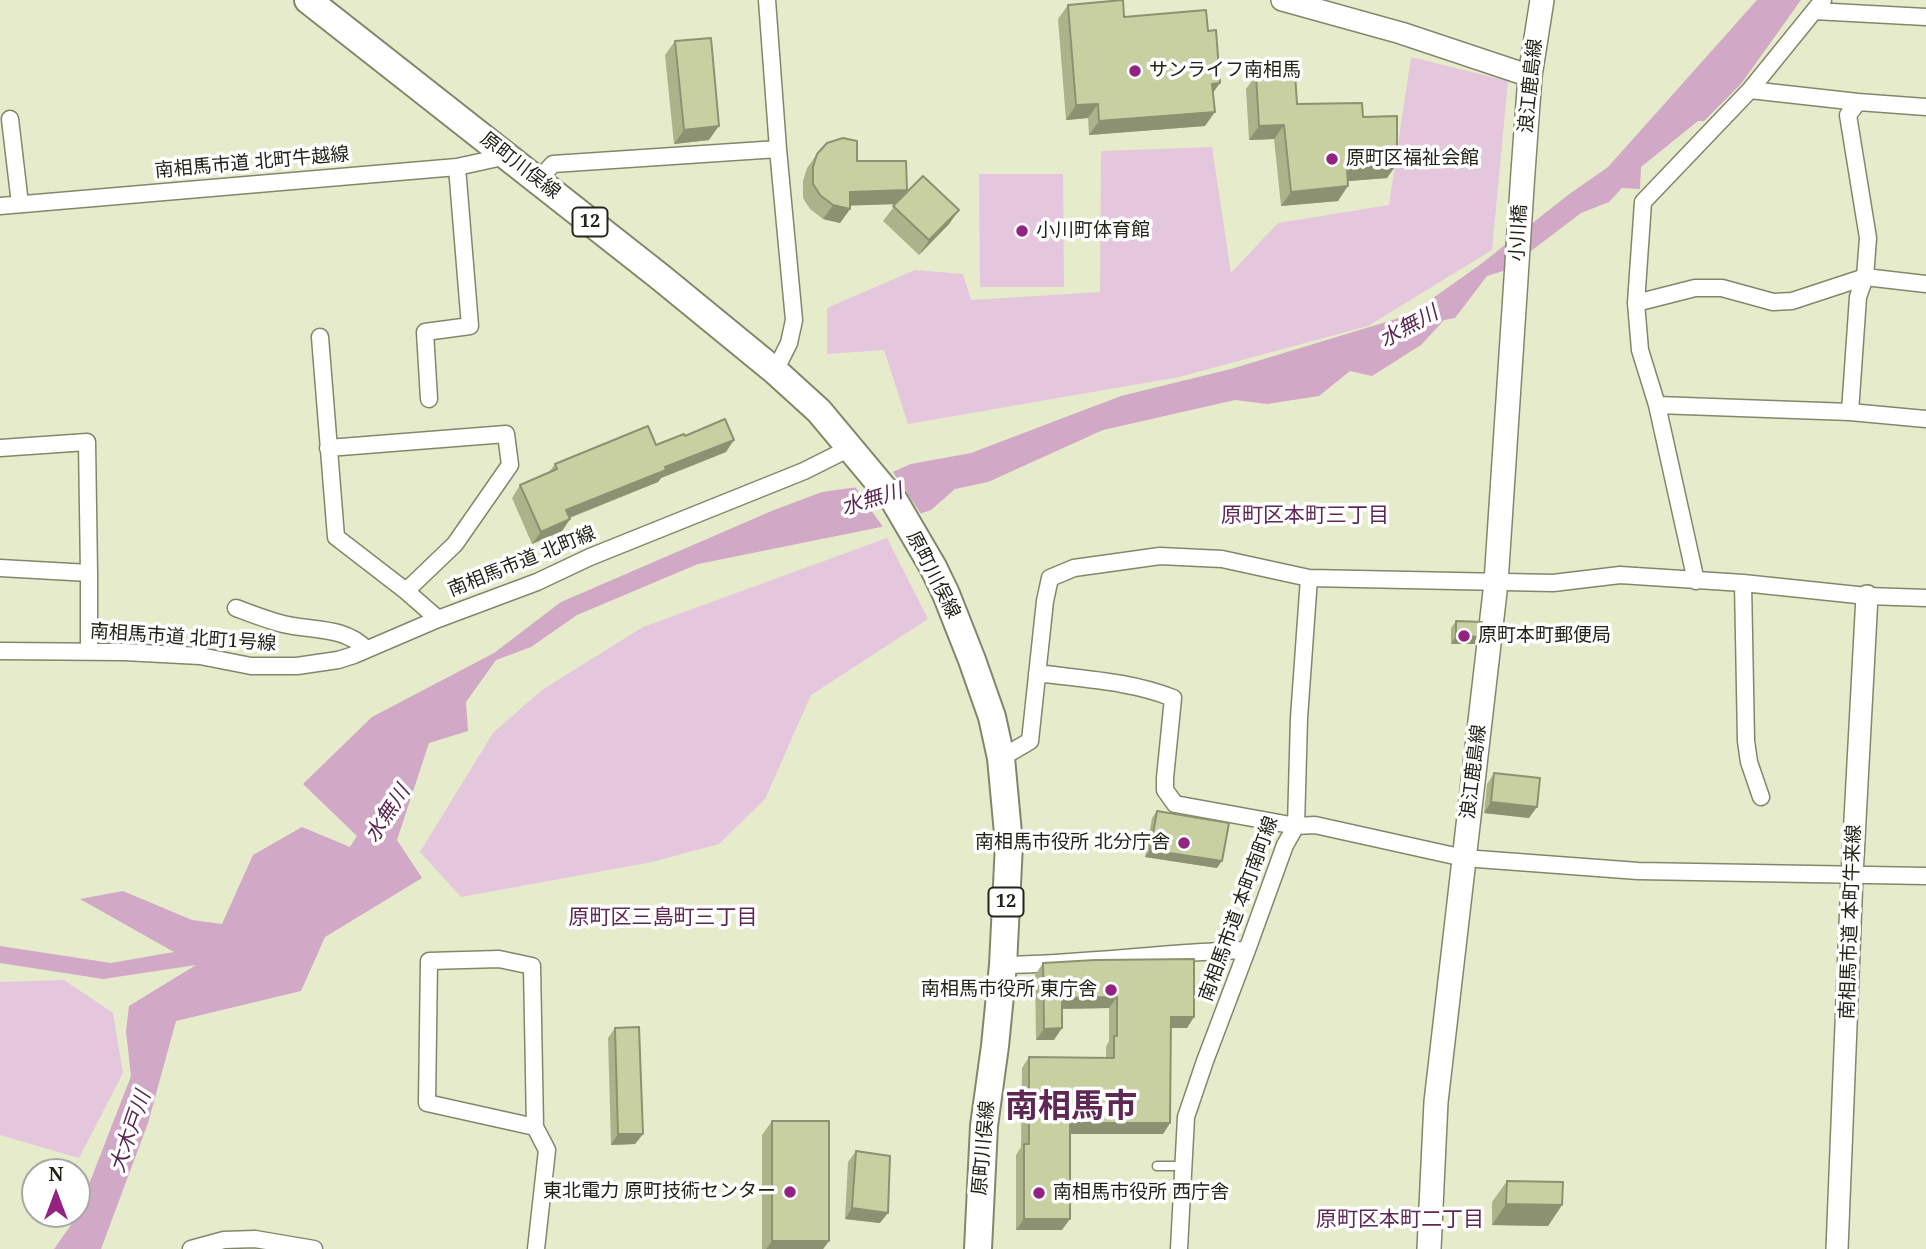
<!DOCTYPE html>
<meta charset="utf-8">
<style>
body{margin:0}
#map{position:relative;width:1926px;height:1249px;overflow:hidden;background:#e6ebcb;font-family:"Noto Serif",serif}
canvas{display:block}
.north{position:absolute;left:21px;top:1158px;width:70px;height:70px;box-sizing:border-box;background:#fff;border:2px solid #a7a7a3;border-radius:50%;rotate:0deg;font-size:19px;font-weight:700;line-height:28px;text-align:center;color:#222418}
.north::after{content:'';display:block;margin:auto;width:24px;height:32px;background:#942281;clip-path:polygon(50% 0,100% 100%,50% 72%,0 100%)}
</style>
<div id="map">
<canvas width="1926" height="1249"></canvas>
<div class="north">N</div>
</div>
<script>
const context = document.querySelector('canvas').getContext('2d');
context.lineJoin = 'round';
function fill(path, color) {
  context.fillStyle = color;
  context.fill(path, 'evenodd');
}
function stroke(path, color, width, dash) {
  context.strokeStyle = color;
  context.lineWidth = width;
  context.lineCap = dash ? 'butt' : 'round';
  context.setLineDash(dash || []);
  context.stroke(path);
}
function write(font, color, halo, rows, align = 'center') {
  context.font = font + ' "Noto Serif","Noto Sans JP",serif';
  context.lineWidth = 7;
  context.setLineDash([]);
  context.textBaseline = 'middle';
  context.strokeStyle = halo;
  context.fillStyle = color;
  for (const [text, x, y, turn = 0] of rows) {
    context.save();
    context.translate(x, y);
    context.rotate((+turn || 0) * Math.PI / 180);
    context.textAlign = isNaN(turn) ? turn : align;
    if (halo) context.strokeText(text, 0, 0);
    context.fillText(text, 0, 0);
    context.restore();
  }
}
const green = new Path2D(`
 M 1411,57 L 1508,81 L 1492,250 L 1368,326 L 1179,377 L 908,424 L 884,350 L 827,354 L 827,308 L 915,270 L 963,274 L 971,300 L 1100,292 L 1101,151 L 1212,147 L 1231,273 L 1278,223 L 1389,205 Z
 M 979,174 L 1063,174 L 1064,287 L 980,287 Z
 M 887,538 L 928,619 L 811,695 L 765,799 L 719,844 L 652,862 L 461,897 L 420,852 L 493,733 L 542,690 L 643,627 Z
 M 64,980 L 113,1013 L 123,1073 L 79,1158 L 0,1135 L 0,982 Z`);
const water = new Path2D(`
 M 1757,0 L 1801,0 L 1741,84 L 1704,121 L 1698,121 L 1641,167 L 1640,189 L 1622,188 L 1609,202 L 1581,213 L 1506,270 L 1487,276 L 1455,318 L 1444,320 L 1421,345 L 1372,376 L 1350,371 L 1319,396 L 1267,404 L 1235,400 L 1103,430 L 988,482 L 955,489 L 931,510 L 881,527 L 698,564 L 577,615 L 531,647 L 496,660 L 466,702 L 468,731 L 429,743 L 397,840 L 422,878 L 325,937 L 301,991 L 176,1021 L 148,1123 L 101,1249 L 54,1249 L 76,1218 L 131,1076 L 126,1031 L 129,1006 L 196,965 L 103,979 L 0,963 L 0,946 L 111,963 L 174,952 L 80,899 L 123,891 L 192,920 L 222,924 L 253,855 L 302,827 L 350,847 L 357,836 L 303,784 L 372,717 L 494,653 L 561,602 L 774,510 L 822,492 L 858,487 L 911,464 L 971,453 L 1121,396 L 1231,369 L 1409,315 L 1481,264 L 1568,195 L 1608,167 Z`);
const pier = new Path2D(`
 M 891,469 L 923,517 L 885,530 L 853,484 Z`);
const service = new Path2D(`
 M 1157,1166 L 1183,1166`);
const minor = new Path2D(`
 M 767,0 L 778,149 L 794,320 L 789,343 L 775,371
 M 1814,11 L 1926,17
 M 1750,90 L 1858,102
 M 10,119 L 20,204
 M 538,180 L 553,164 L 778,149
 M 0,206 L 457,167 L 507,156
 M 1636,303 L 1695,288 L 1722,288 L 1773,302 L 1792,301 L 1865,277 L 1926,284
 M 320,337 L 336,537 L 406,591 L 438,619 L 537,582 L 590,557 L 804,471 L 850,448
 M 429,399 L 425,332 L 470,326 L 457,167
 M 1657,405 L 1850,412 L 1926,419
 M 1850,412 L 1858,297 L 1865,277 L 1868,238 L 1848,115 L 1858,102 L 1926,107
 M 0,448 L 87,442 L 89,573
 M 328,448 L 506,434 L 510,465 L 455,544 L 406,591
 M 0,568 L 89,573 L 89,651
 M 1696,581 L 1657,405 L 1640,350 L 1636,303 L 1643,202 L 1750,90 L 1823,0
 M 1743,583 L 1746,741 L 1749,762 L 1761,797
 M 236,608 C 252,614 267,620 283,624 C 312,631 344,626 366,649
 M 0,651 L 124,652 L 200,656 L 251,666 L 297,666 L 338,660 L 354,655 L 438,619
 M 1037,673 C 1082,679 1131,681 1173,698 L 1165,778 L 1165,790 L 1175,804 L 1296,826 L 1315,825 L 1464,858 L 1638,871 L 1926,876
 M 1001,758 L 1030,741 L 1045,601 L 1050,578 L 1074,568 L 1160,556 L 1222,559 L 1309,578 L 1553,583 L 1620,575 L 1743,583 L 1867,596 L 1926,598
 M 1003,965 C 1084,964 1165,952 1247,950
 M 535,1127 L 427,1103 L 429,961 L 499,959 L 532,966 L 535,1127 L 547,1150 L 536,1249
 M 191,1249 L 224,1240 L 255,1239 L 314,1249
 M 1179,1249 L 1186,1117 L 1205,1061 L 1247,950 L 1285,845 L 1296,826 L 1299,718 L 1309,578`);
const tertiary = new Path2D(`
 M 1282,0 L 1401,33 L 1530,76
 M 1837,1249 L 1852,876 L 1867,596`);
const secondary = new Path2D(`
 M 1429,1249 L 1436,1102 L 1496,583 L 1523,172 L 1530,76 L 1542,0`);
const primary = new Path2D(`
 M 308,0 L 659,276 L 775,371 L 819,411 L 895,502 L 933,567 L 946,594 L 972,660 L 992,717 L 1001,758 L 1009,844 L 1003,965 L 995,1046 L 984,1126 L 978,1249`);
const wall = new Path2D(`
 M 1068,5 L 1124,17 L 1213,93 L 1205,126 L 1089,135 L 1088,118 L 1066,120 L 1058,19 Z
 M 675,41 L 709,140 L 674,144 L 665,55 Z
 M 1256,75 L 1297,104 L 1363,117 L 1387,178 L 1347,181 L 1338,201 L 1281,206 L 1274,139 L 1249,140 L 1246,89 Z
 M 817,154 L 857,161 L 907,190 L 902,197 L 959,210 L 949,224 L 919,255 L 883,221 L 896,204 L 850,205 L 850,209 L 840,223 L 823,219 L 810,209 L 803,198 L 803,181 L 807,168 Z
 M 685,436 L 726,452 L 661,478 L 658,482 L 570,518 L 570,519 L 562,531 L 532,544 L 512,498 L 520,485 L 549,472 L 555,464 L 656,445 Z
 M 1456,621 L 1475,644 L 1451,644 L 1451,628 Z
 M 1494,773 L 1529,818 L 1484,813 L 1487,784 Z
 M 1157,811 L 1217,868 L 1145,857 L 1152,818 Z
 M 1043,963 L 1194,1017 L 1187,1028 L 1171,1028 L 1170,1123 L 1163,1134 L 1070,1134 L 1062,1230 L 1016,1230 L 1016,1155 L 1021,1147 L 1022,1068 L 1029,1057 L 1106,1058 L 1106,1047 L 1109,1041 L 1109,1008 L 1062,1009 L 1054,1040 L 1036,1040 L 1035,975 Z
 M 615,1028 L 643,1134 L 635,1144 L 611,1145 L 608,1038 Z
 M 772,1121 L 829,1241 L 823,1249 L 762,1249 L 762,1135 Z
 M 856,1151 L 880,1223 L 845,1219 L 848,1162 Z
 M 1507,1181 L 1562,1205 L 1548,1226 L 1492,1225 L 1492,1202 Z`);
const shadedWall = new Path2D(`
 M 1220,83 L 1210,97 L 1212,84 Z
 M 1098,104 L 1088,118 L 1066,120 L 1076,105 Z
 M 1215,112 L 1205,126 L 1089,135 L 1099,121 Z
 M 1284,125 L 1274,139 L 1249,140 L 1259,126 Z
 M 719,126 L 709,140 L 674,144 L 684,130 Z
 M 1397,164 L 1387,178 L 1337,182 L 1347,168 Z
 M 1348,186 L 1338,201 L 1281,206 L 1291,192 Z
 M 907,190 L 897,204 L 840,206 L 850,192 Z
 M 833,205 L 850,209 L 840,223 L 823,219 Z
 M 959,210 L 949,224 L 919,255 L 929,240 Z
 M 734,440 L 726,452 L 661,478 L 658,482 L 558,522 L 566,510 L 665,467 Z
 M 570,519 L 562,531 L 532,544 L 541,532 Z
 M 1456,636 L 1480,637 L 1475,644 L 1451,644 Z
 M 1491,802 L 1537,807 L 1529,818 L 1484,813 Z
 M 1150,850 L 1222,861 L 1217,868 L 1145,857 Z
 M 1117,997 L 1109,1008 L 1054,1009 L 1062,998 Z
 M 1171,1017 L 1194,1017 L 1187,1028 L 1164,1028 Z
 M 1062,1028 L 1054,1040 L 1036,1040 L 1044,1029 Z
 M 1070,1123 L 1170,1123 L 1163,1134 L 1062,1134 Z
 M 618,1134 L 643,1134 L 635,1144 L 611,1145 Z
 M 1506,1204 L 1562,1205 L 1548,1226 L 1492,1225 Z
 M 852,1208 L 888,1213 L 880,1223 L 845,1219 Z
 M 1024,1219 L 1070,1219 L 1062,1230 L 1016,1230 Z
 M 772,1241 L 829,1241 L 823,1249 L 766,1249 Z`);
const building = new Path2D(`
 M 1123,0 L 1124,17 L 1206,10 L 1208,31 L 1216,30 L 1220,83 L 1212,84 L 1215,112 L 1099,121 L 1098,104 L 1076,105 L 1068,5 Z
 M 711,38 L 719,126 L 684,130 L 675,41 Z
 M 1295,73 L 1297,104 L 1362,103 L 1363,117 L 1397,116 L 1397,164 L 1347,168 L 1348,186 L 1291,192 L 1284,125 L 1259,126 L 1256,75 Z
 M 843,138 L 857,141 L 857,161 L 906,161 L 907,190 L 850,192 L 850,209 L 833,205 L 820,195 L 813,184 L 813,167 L 817,154 L 827,143 Z
 M 923,176 L 959,210 L 929,240 L 893,206 Z
 M 725,419 L 734,440 L 665,467 L 666,470 L 566,510 L 570,519 L 541,532 L 520,485 L 557,469 L 555,464 L 648,426 L 656,445 L 684,434 L 685,436 Z
 M 1456,621 L 1482,622 L 1480,637 L 1456,636 Z
 M 1494,773 L 1540,778 L 1537,807 L 1491,802 Z
 M 1157,811 L 1229,823 L 1222,861 L 1150,850 Z
 M 1194,959 L 1194,1017 L 1171,1017 L 1170,1123 L 1070,1123 L 1070,1219 L 1024,1219 L 1024,1144 L 1029,1144 L 1029,1057 L 1114,1058 L 1114,1036 L 1117,1036 L 1117,997 L 1062,998 L 1062,1028 L 1044,1029 L 1043,963 L 1095,960 Z
 M 639,1027 L 643,1134 L 618,1134 L 615,1028 Z
 M 772,1121 L 829,1121 L 829,1241 L 772,1241 Z
 M 856,1151 L 890,1156 L 888,1213 L 852,1208 Z
 M 1507,1181 L 1563,1182 L 1562,1205 L 1506,1204 Z`);
const markers = [
 [1135,71,7,"#942281"],
 [1332,159,7,"#942281"],
 [1022,231,7,"#942281"],
 [1464,636,7,"#942281"],
 [1184,843,7,"#942281"],
 [1111,990,7,"#942281"],
 [790,1192,7,"#942281"],
 [1039,1193,7,"#942281"]
];
const shields = [
 [590,222,35],
 [1006,902,35]
];
const shieldNames = [
 ["12",590,222],
 ["12",1006,902]
];
const poiNames = [
 ["サンライフ南相馬",1149,71],
 ["原町区福祉会館",1346,159],
 ["小川町体育館",1036,231],
 ["原町本町郵便局",1478,636],
 ["南相馬市役所 北分庁舎",1170,843,"right"],
 ["南相馬市役所 東庁舎",1097,990,"right"],
 ["東北電力 原町技術センター",776,1192,"right"],
 ["南相馬市役所 西庁舎",1053,1193]
];
const streetNames = [
 ["浪江鹿島線",1531,86,-84],
 ["南相馬市道 北町牛越線",252,163,-5],
 ["原町川俣線",520,166,38],
 ["小川橋",1519,233,-87],
 ["南相馬市道 北町線",522,562,-22],
 ["原町川俣線",933,575,63],
 ["南相馬市道 北町1号線",183,638,4],
 ["浪江鹿島線",1474,772,-83],
 ["南相馬市道 本町南町線",1239,909,-70],
 ["南相馬市道 本町牛来線",1851,922,-88],
 ["原町川俣線",984,1148,-85]
];
const waterNames = [
 ["水無川",1409,327,-29],
 ["水無川",872,500,-17],
 ["水無川",388,814,-57],
 ["大木戸川",131,1132,-71]
];
const neighbourhoodNames = [
 ["原町区本町三丁目",1305,516],
 ["原町区三島町三丁目",663,918],
 ["原町区本町二丁目",1400,1220]
];
const townNames = [
 ["南相馬市",1071,1108]
];
fill(green, '#e4c7dc');
fill(water, '#d1a8c6');
fill(pier, '#e6ebcb');
stroke(service, '#83876a', 11);
stroke(minor, '#83876a', 19);
stroke(tertiary, '#83876a', 24);
stroke(secondary, '#83876a', 26);
stroke(primary, '#83876a', 30);
stroke(service, '#fff', 8);
stroke(minor, '#fff', 16);
stroke(tertiary, '#fff', 21);
stroke(secondary, '#fff', 23);
stroke(primary, '#fff', 26);
fill(wall, '#acb38a');
fill(shadedWall, '#8c9271');
fill(building, '#c8d0a1');
stroke(building, '#8c9271', 2);
for (const [x, y, r, color] of markers) {
  const dot = new Path2D();
  dot.arc(x, y, r, 0, 2 * Math.PI);
  context.fillStyle = color;
  context.fill(dot);
  stroke(dot, '#fff', 2.5);
}
for (const [x, y, w] of shields) {
  const box = new Path2D();
  box.roundRect(x - w / 2, y - 14.5, w, 29, 5);
  context.fillStyle = '#fff';
  context.fill(box);
  stroke(box, '#222418', 2);
}
write('bold 18px', '#222418', null, shieldNames);
write('19px', '#222418', '#fff', poiNames, 'left');
write('19px', '#222418', '#fff', streetNames);
write('italic 21px', '#5a2850', '#fff', waterNames);
write('21px', '#5f2854', '#fff', neighbourhoodNames);
write('bold 33px', '#5f2854', '#fff', townNames);
</script>
